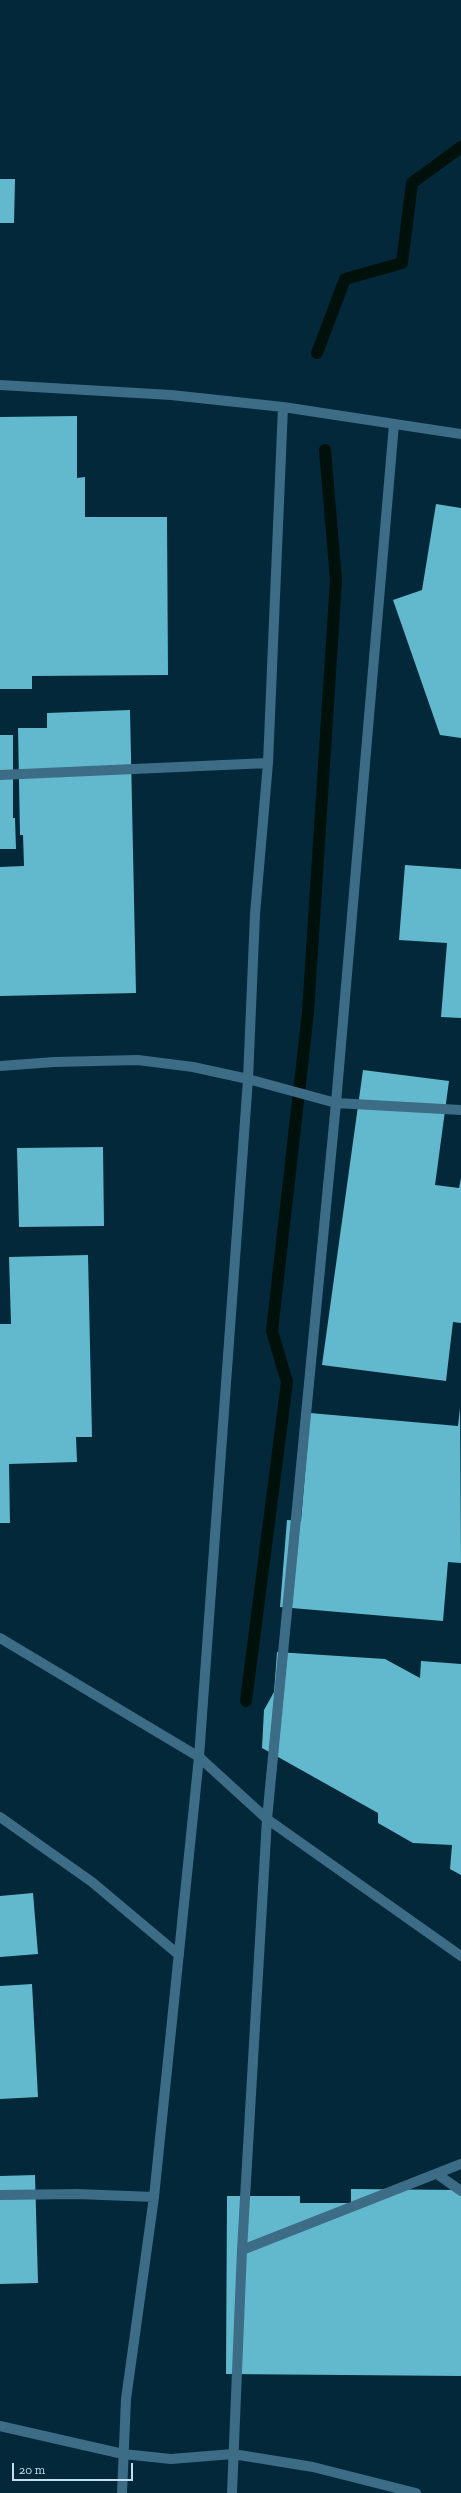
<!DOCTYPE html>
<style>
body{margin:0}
#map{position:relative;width:461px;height:2493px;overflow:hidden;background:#02283a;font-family:"Zilla Slab",serif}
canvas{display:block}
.scale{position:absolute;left:12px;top:2463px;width:121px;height:18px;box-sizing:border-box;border:2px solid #c5dded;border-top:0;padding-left:5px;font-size:12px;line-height:14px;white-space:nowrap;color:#c5dded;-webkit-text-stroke:3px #02283a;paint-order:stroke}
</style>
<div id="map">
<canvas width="461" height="2493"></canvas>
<div class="scale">20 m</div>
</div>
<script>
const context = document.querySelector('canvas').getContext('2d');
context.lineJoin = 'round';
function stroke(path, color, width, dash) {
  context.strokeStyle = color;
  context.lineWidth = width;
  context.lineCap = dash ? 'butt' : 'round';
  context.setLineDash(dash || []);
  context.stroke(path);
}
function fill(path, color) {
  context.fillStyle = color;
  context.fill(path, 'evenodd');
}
const stream = new Path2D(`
 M 317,353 L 345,279 L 402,263 L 412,183 L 461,147
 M 246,1701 L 287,1382 L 272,1331 L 308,1012 L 336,580 L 325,450`);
const building = new Path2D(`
 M 0,179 L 15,179 L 14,223 L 0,223 Z
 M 77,416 L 77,478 L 85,477 L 85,517 L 167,517 L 168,675 L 32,676 L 32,689 L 0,689 L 0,417 Z
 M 436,504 L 461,508 L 461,738 L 440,735 L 393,600 L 422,590 Z
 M 130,710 L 136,993 L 0,996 L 0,867 L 24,866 L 23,835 L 20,835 L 18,728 L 47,728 L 47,713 Z
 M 0,735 L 13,735 L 13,818 L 15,818 L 16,849 L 0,849 Z
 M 405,865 L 461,869 L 461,1018 L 441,1017 L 447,943 L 399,940 Z
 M 363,1070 L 449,1081 L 435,1185 L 459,1188 L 461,1178 L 461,1323 L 453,1322 L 446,1381 L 322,1365 Z
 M 103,1147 L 104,1226 L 19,1227 L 17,1148 Z
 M 88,1255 L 92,1437 L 76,1437 L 77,1462 L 9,1464 L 10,1523 L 0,1523 L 0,1324 L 11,1324 L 9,1257 Z
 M 460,1408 L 461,1563 L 448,1562 L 443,1621 L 280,1607 L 287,1520 L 301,1521 L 310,1413 L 458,1426 Z
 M 277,1652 L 385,1659 L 420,1678 L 421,1661 L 461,1664 L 461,1875 L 450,1869 L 452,1845 L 413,1843 L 378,1823 L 378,1813 L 262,1748 L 264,1710 L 274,1692 Z
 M 33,1893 L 38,1954 L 0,1957 L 0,1896 Z
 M 32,1984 L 38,2097 L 0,2099 L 0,1986 Z
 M 35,2175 L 38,2283 L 0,2284 L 0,2176 Z
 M 351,2189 L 461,2190 L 461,2376 L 226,2374 L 227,2196 L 300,2196 L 300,2203 L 351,2203 Z`);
const street = new Path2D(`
 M 0,385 L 171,395 L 283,407 L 461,434
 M 0,775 L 268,763
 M 0,1066 L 54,1062 L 138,1060 L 193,1067 L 248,1079 L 336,1103 L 461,1110
 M 0,1638 L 199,1757 L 267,1819 L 461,1956
 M 0,1817 L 92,1882 L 179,1955
 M 437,2174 L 461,2191
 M 0,2195 L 77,2194 L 154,2197
 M 242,2250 L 461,2164
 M 0,2426 L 123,2454 L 171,2459 L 233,2454 L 313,2467 L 416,2493
 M 122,2493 L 126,2399 L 154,2197 L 199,1757 L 248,1079 L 255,914 L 268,763 L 283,407
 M 232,2493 L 242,2250 L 267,1819 L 336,1103 L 394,424`);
stroke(stream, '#00100b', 12);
fill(building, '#62b9ce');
stroke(street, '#3d6c87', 10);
</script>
